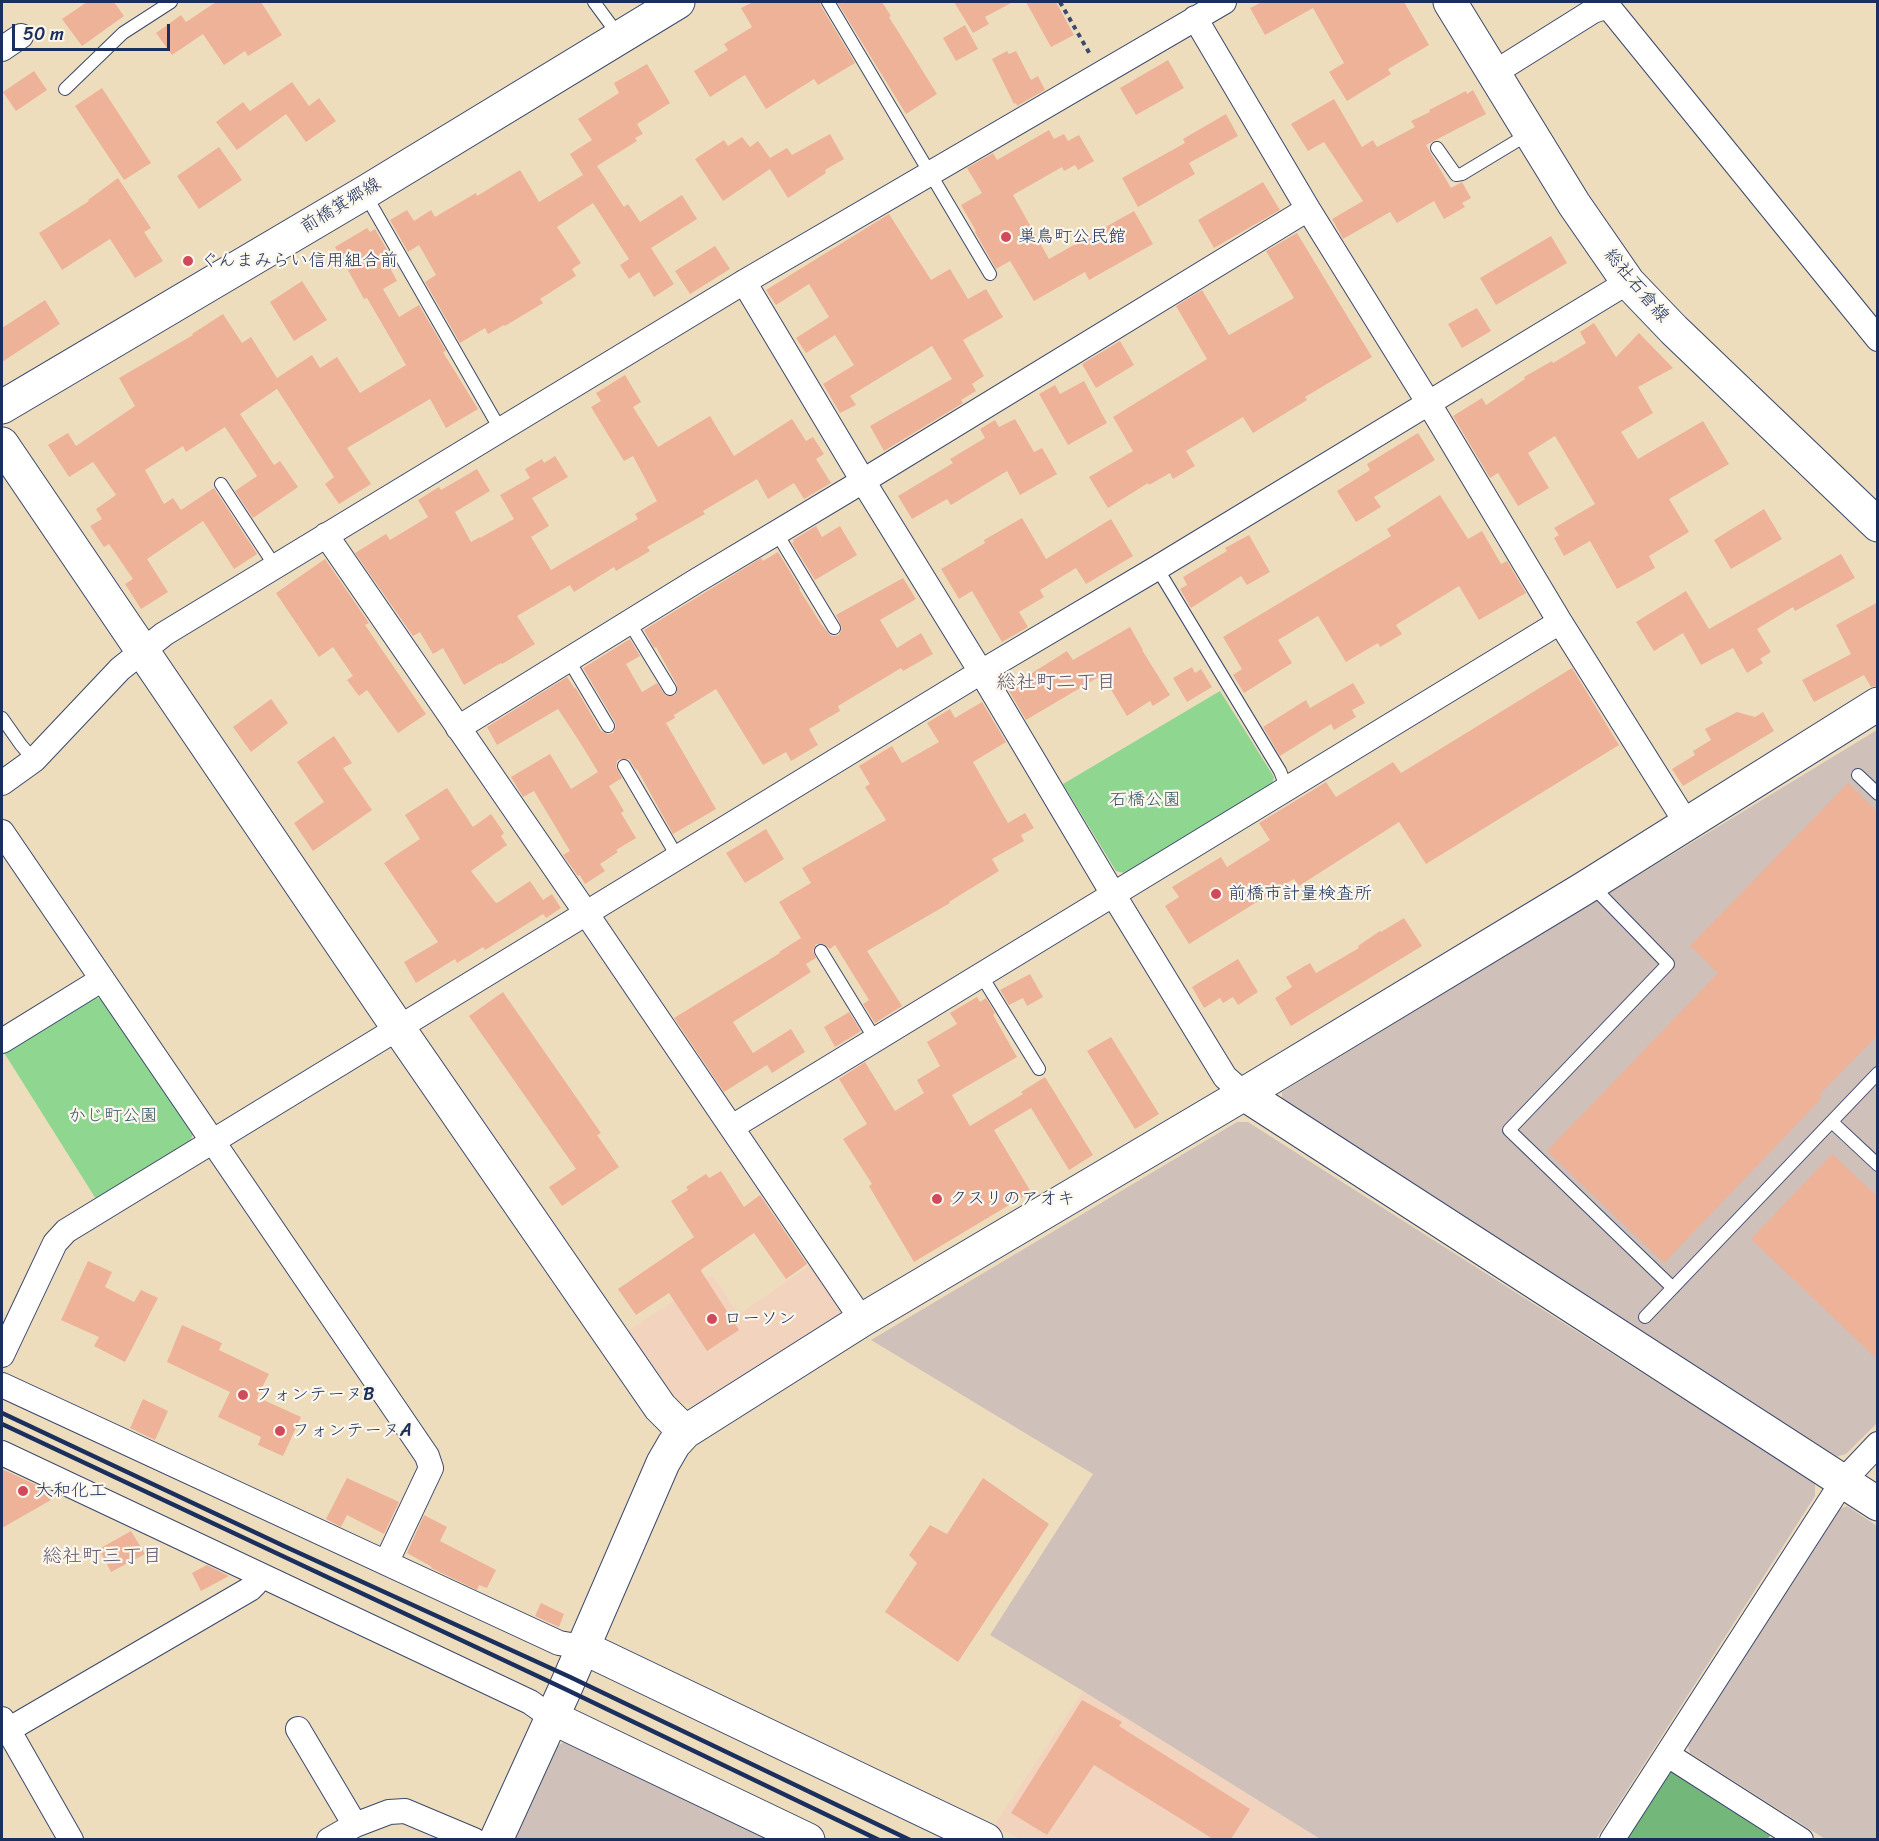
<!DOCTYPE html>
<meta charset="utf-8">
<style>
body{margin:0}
#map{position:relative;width:1879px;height:1841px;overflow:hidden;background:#eeddbc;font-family:Sriracha,sans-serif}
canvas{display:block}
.frame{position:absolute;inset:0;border:3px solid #1b2f5e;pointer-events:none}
.scale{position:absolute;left:12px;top:24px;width:158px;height:27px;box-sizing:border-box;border:3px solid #1b2f5e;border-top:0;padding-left:8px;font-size:18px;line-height:21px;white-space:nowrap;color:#1b2f5e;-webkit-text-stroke:4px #fbf7ec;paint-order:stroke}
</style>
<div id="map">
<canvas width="1879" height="1841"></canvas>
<div class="frame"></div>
<div class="scale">50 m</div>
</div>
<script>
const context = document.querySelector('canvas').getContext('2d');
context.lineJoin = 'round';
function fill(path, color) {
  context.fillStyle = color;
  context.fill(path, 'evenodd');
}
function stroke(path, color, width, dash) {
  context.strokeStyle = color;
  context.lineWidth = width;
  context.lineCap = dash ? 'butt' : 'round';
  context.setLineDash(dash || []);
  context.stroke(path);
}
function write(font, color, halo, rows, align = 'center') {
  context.font = font + ' Sriracha,"Klee One",sans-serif';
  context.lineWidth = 4.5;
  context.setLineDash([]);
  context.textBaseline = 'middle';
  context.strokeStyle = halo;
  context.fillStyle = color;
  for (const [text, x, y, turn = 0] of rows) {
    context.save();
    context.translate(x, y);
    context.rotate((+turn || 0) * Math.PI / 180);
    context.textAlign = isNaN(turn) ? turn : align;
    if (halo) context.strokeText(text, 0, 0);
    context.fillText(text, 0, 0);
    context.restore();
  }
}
const built = new Path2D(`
 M 815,1262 L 843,1303 L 841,1318 L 697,1405 L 679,1402 L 628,1331 L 712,1275 L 739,1314 Z
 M 1083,1691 L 1320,1839 L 1023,1840 L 994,1826 Z`);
const industrial = new Path2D(`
 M 1877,730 L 1878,1422 L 1846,1454 L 1833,1458 L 1282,1106 L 1282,1092 Z
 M 1237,1122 L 1248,1122 L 1815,1483 L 1815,1496 L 1596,1839 L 1320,1839 L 1083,1691 L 990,1635 L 1093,1474 L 871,1340 Z
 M 1847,1506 L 1877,1526 L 1877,1839 L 1825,1839 L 1690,1753 L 1686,1739 L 1834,1511 Z
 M 564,1742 L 770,1839 L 513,1840 L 555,1747 Z`);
const green = new Path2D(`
 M 1220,691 L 1274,777 L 1271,788 L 1128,874 L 1116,871 L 1063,784 Z
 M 94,997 L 105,1000 L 194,1131 L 190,1142 L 96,1199 L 3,1051 Z`);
const forest = new Path2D(`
 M 1676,1769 L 1772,1833 L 1767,1840 L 1619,1840 L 1661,1775 Z`);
const building = new Path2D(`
 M 87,2 L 114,2 L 124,16 L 82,46 L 62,19 Z
 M 216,2 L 261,2 L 282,35 L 248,56 L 245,51 L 224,65 L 203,34 L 172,55 L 156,33 L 181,15 L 186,22 Z
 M 753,2 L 820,2 L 821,6 L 855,63 L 818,85 L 814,79 L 766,109 L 745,75 L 710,97 L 694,71 L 728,50 L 724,44 L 752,27 L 741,8 Z
 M 837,2 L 882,2 L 891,16 L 889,17 L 937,94 L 906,114 Z
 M 954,2 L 1013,2 L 985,17 L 989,24 L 973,33 Z
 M 1026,2 L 1056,2 L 1074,35 L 1051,47 Z
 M 1262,2 L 1404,2 L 1429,45 L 1388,69 L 1391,74 L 1347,101 L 1329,72 L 1344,63 L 1313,8 L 1265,35 L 1250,8 Z
 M 965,25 L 978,49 L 956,61 L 943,38 Z
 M 1007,51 L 1009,54 L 1016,51 L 1031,80 L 1038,76 L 1045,90 L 1017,106 L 1016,103 L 1014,104 L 992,59 Z
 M 1168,60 L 1184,88 L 1136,115 L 1120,88 Z
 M 647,64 L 670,103 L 637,124 L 643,134 L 635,138 L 637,141 L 597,166 L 624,207 L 628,204 L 640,222 L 682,195 L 697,219 L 651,248 L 674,284 L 654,297 L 639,272 L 629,279 L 620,265 L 629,259 L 593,203 L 557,227 L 581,263 L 572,269 L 576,276 L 540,299 L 543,303 L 505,326 L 504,325 L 488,334 L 485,328 L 460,343 L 425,282 L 436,275 L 419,245 L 408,252 L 390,220 L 407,210 L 414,221 L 431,210 L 435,217 L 476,193 L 477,196 L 520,170 L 539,202 L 583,175 L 570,154 L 592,140 L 578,119 L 619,93 L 614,83 Z
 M 34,71 L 47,90 L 16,111 L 3,92 Z
 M 292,82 L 309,106 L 319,98 L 336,121 L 306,142 L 286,114 L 237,150 L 216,122 L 243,102 L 250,111 Z
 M 102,88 L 151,163 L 124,180 L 75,106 Z
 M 1473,90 L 1486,114 L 1426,145 L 1451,188 L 1462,182 L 1471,198 L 1462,203 L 1465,207 L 1444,219 L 1434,201 L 1397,223 L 1390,212 L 1343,239 L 1332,219 L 1363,201 L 1324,142 L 1308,151 L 1291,124 L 1334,99 L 1362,147 L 1373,140 L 1377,147 L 1415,127 L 1411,121 L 1430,112 L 1429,110 L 1466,91 L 1467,94 Z
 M 1226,114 L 1238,136 L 1189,163 L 1195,174 L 1138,207 L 1122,178 L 1185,143 L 1183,139 Z
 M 1049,130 L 1054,139 L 1064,134 L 1068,141 L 1079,135 L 1094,161 L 1078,170 L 1075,165 L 1064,171 L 1062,167 L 1013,195 L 1049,259 L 1134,211 L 1153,244 L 1089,280 L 1085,272 L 1034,301 L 1010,261 L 996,269 L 975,232 L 976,231 L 961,205 L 982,193 L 967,168 L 993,153 L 997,160 Z
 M 830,134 L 844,159 L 825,170 L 826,173 L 788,198 L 770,169 L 723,201 L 695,159 L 724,140 L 728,146 L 742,137 L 750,147 L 758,141 L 770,158 L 787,148 L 792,155 Z
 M 219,147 L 242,180 L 199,209 L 177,176 Z
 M 118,178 L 151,228 L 144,232 L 163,261 L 135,278 L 110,239 L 62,270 L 39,233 L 89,201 L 88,200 Z
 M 1263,182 L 1280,210 L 1214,248 L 1198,220 Z
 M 889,214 L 931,280 L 950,269 L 968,299 L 986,289 L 1003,317 L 963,340 L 984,376 L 972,384 L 976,391 L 961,400 L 963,403 L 884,451 L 870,426 L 952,379 L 932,346 L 850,396 L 856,405 L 840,413 L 823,384 L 854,365 L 835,335 L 806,353 L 796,338 L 829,317 L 809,284 L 776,305 L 766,290 Z
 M 367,228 L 370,232 L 375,229 L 393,260 L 388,264 L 397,281 L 383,289 L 399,317 L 419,305 L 446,351 L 443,352 L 478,409 L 446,428 L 430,399 L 347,448 L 371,484 L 339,504 L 325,484 L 334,477 L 277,389 L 240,414 L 274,465 L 280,461 L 298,487 L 253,518 L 235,491 L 257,476 L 225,427 L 186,452 L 183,446 L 145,470 L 164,504 L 173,498 L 181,510 L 214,488 L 257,554 L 234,569 L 203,521 L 147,559 L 168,592 L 141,609 L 125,584 L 133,579 L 109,544 L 104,547 L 90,526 L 102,519 L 96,509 L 116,495 L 93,462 L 69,477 L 48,445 L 68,433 L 76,446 L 135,406 L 119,378 L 193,335 L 192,334 L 223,314 L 242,343 L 251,337 L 277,378 L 312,355 L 320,368 L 337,357 L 360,393 L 406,365 L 367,298 L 364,299 L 335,247 Z
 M 1297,233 L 1372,357 L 1305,397 L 1307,400 L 1253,433 L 1243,417 L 1186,451 L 1195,466 L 1173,479 L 1170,473 L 1149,485 L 1148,483 L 1108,508 L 1089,477 L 1133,451 L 1113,417 L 1207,359 L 1176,306 L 1202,290 L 1229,335 L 1294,298 L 1266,251 Z
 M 1551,236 L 1567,263 L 1496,305 L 1480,278 Z
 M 715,246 L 730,269 L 690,294 L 675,271 Z
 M 302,281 L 327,320 L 294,341 L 270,302 Z
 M 45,300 L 60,324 L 2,362 L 2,328 Z
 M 1477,308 L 1491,331 L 1462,348 L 1448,324 Z
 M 1594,323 L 1616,357 L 1639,333 L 1673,368 L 1638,387 L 1653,413 L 1621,432 L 1638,459 L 1703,421 L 1729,464 L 1669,499 L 1689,532 L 1649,556 L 1655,568 L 1617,589 L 1590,541 L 1564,556 L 1554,538 L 1559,535 L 1554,528 L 1595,504 L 1555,436 L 1528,453 L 1549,488 L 1518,506 L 1498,473 L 1490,478 L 1453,416 L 1482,398 L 1486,405 L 1525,379 L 1524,377 L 1552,361 L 1553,363 L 1586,343 L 1580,332 Z
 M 1120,341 L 1134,365 L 1096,388 L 1082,364 Z
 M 625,375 L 641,402 L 633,407 L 658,447 L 710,416 L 734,456 L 792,419 L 806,441 L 813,437 L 824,454 L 816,459 L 831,483 L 804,499 L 794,483 L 768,499 L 757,479 L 703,511 L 705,514 L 647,547 L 650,551 L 616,571 L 614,567 L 574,592 L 570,585 L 517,616 L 535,644 L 502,664 L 501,663 L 464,685 L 443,648 L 433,654 L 420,632 L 413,636 L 355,553 L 386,534 L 390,540 L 428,517 L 418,500 L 439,487 L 441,490 L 477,469 L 490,491 L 455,512 L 471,542 L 480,537 L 480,538 L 514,519 L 500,495 L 530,478 L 525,469 L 542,459 L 544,463 L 555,456 L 568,477 L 532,498 L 549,526 L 531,537 L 551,570 L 638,519 L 635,514 L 657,501 L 633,456 L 624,461 L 591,407 L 601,401 L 596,393 Z
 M 1084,381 L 1107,423 L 1068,445 L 1039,394 L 1055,385 L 1060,394 Z
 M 1015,419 L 1034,452 L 1042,448 L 1057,474 L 1020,495 L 1007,471 L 951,505 L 947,499 L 912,519 L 898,496 L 953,463 L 950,459 L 985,438 L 980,429 L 995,420 L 999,427 Z
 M 1418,433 L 1435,460 L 1374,497 L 1381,507 L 1356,522 L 1337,491 L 1370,470 L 1367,464 Z
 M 1440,495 L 1468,539 L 1482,531 L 1501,564 L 1507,561 L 1526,593 L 1479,620 L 1459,586 L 1396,625 L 1402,634 L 1380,647 L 1378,643 L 1346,662 L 1318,616 L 1278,640 L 1292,663 L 1244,693 L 1233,675 L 1242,669 L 1223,637 L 1391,536 L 1387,529 Z
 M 1764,509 L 1782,539 L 1731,569 L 1714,540 Z
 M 1022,518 L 1046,559 L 1111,519 L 1133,556 L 1086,584 L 1076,568 L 1040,590 L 1044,597 L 1019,612 L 1028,627 L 1002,642 L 972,591 L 959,599 L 941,569 L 985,543 L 984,540 Z
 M 816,526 L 822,537 L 840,526 L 857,555 L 815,580 L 792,543 L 794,542 L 793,540 Z
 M 1249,535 L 1270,572 L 1247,585 L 1241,576 L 1191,608 L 1180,589 L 1187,585 L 1183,577 L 1227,551 L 1225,548 Z
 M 778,552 L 800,588 L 799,589 L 821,624 L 830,635 L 834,636 L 839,635 L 842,628 L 836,615 L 903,578 L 916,599 L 880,620 L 897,648 L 921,633 L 933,654 L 903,671 L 901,668 L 838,706 L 840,711 L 809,729 L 818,745 L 791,761 L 786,752 L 763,765 L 716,689 L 674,715 L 675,718 L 666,723 L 716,809 L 673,834 L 637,769 L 636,770 L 629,759 L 620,759 L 617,761 L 616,767 L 622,778 L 609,786 L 624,811 L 621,813 L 636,838 L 616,850 L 618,852 L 600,864 L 605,871 L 585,884 L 580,875 L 578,876 L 563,855 L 570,851 L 534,791 L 523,797 L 511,777 L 550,754 L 571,789 L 598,772 L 581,744 L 558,709 L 497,745 L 487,727 L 567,677 L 575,689 L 575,687 L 601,731 L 608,734 L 613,733 L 616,726 L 615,722 L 583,668 L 630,639 L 640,656 L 626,664 L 642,692 L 657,683 L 666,696 L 674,696 L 677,692 L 677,685 L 656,647 L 654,648 L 644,630 L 761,558 L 763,561 Z
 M 1841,554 L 1855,578 L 1795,611 L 1793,607 L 1757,629 L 1771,652 L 1760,659 L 1763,663 L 1747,673 L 1733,648 L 1701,665 L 1683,633 L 1654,651 L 1636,622 L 1686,591 L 1709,629 Z
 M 325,559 L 369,623 L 365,625 L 426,714 L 398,733 L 367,690 L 359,696 L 347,680 L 353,676 L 333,647 L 319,657 L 276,593 Z
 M 1878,602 L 1878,685 L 1871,687 L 1864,675 L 1814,702 L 1802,680 L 1851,654 L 1836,625 Z
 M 1130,627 L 1143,650 L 1142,650 L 1170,695 L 1153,706 L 1150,701 L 1127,716 L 1102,675 L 1026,720 L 1009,691 L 1023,683 L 1021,680 L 1067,651 L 1073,660 Z
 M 1192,667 L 1195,673 L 1201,669 L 1212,687 L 1187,702 L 1173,678 Z
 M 1572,668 L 1619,745 L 1426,864 L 1399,822 L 1299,886 L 1294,879 L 1189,944 L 1165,906 L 1179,897 L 1172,887 L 1221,857 L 1227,867 L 1270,840 L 1259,823 L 1326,782 L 1336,797 L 1393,762 L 1401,773 Z
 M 1353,683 L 1365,703 L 1352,710 L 1356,717 L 1334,730 L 1331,724 L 1280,756 L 1263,727 L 1306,700 L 1310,708 Z
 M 271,699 L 288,723 L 251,752 L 233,727 Z
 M 982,702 L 1006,742 L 973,762 L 1008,823 L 1025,813 L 1034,828 L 1021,835 L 1024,841 L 992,859 L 999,871 L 949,902 L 950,903 L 867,951 L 902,1006 L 875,1023 L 863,1004 L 869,1000 L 835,945 L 830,949 L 824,944 L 816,944 L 813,951 L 816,958 L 806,964 L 811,972 L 733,1022 L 753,1053 L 791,1029 L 805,1052 L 772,1073 L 767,1065 L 724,1092 L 674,1018 L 780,953 L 779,952 L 801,938 L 779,902 L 811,883 L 802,868 L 886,820 L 865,787 L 870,784 L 859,766 L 892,746 L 902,763 L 939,742 L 927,723 L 950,709 L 955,718 Z
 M 1737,712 L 1755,717 L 1763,712 L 1774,731 L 1683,786 L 1672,769 L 1695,755 L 1693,751 L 1711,740 L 1705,729 Z
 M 334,736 L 352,763 L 343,768 L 372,810 L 313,851 L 294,823 L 324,802 L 297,762 Z
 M 1848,783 L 1878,812 L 1878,1035 L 1819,1095 L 1822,1098 L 1664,1263 L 1547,1151 L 1718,973 L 1690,946 Z
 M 447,788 L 473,827 L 491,814 L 504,833 L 501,836 L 507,845 L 471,871 L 495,902 L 497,903 L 530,881 L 543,900 L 552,894 L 561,908 L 546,918 L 543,914 L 485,950 L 483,947 L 457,963 L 455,959 L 416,983 L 404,962 L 438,942 L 384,863 L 420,839 L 405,815 Z
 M 766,829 L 784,859 L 745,883 L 726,853 Z
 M 1404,918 L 1422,946 L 1291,1026 L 1275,998 L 1292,987 L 1286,977 L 1310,963 L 1316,973 L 1359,948 L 1358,946 L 1380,931 L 1381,932 Z
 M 1238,959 L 1258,992 L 1238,1005 L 1233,997 L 1223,1003 L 1220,998 L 1204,1008 L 1192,987 Z
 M 1030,974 L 1043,997 L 1027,1006 L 1023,998 L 1009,1005 L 1000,990 Z
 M 503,992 L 601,1133 L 597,1135 L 619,1167 L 562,1206 L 549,1187 L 576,1169 L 469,1016 Z
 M 977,997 L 980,1002 L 986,998 L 995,1013 L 993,1015 L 1017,1057 L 952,1095 L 970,1126 L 1023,1094 L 1021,1092 L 1045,1077 L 1093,1155 L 1069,1170 L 1031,1108 L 994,1130 L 1031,1192 L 914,1262 L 869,1186 L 872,1184 L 843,1139 L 867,1124 L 839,1079 L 865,1062 L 895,1111 L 924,1093 L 917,1080 L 940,1066 L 927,1042 L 957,1024 L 950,1013 Z
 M 849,1012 L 861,1031 L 835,1047 L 824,1027 Z
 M 1111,1037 L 1159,1114 L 1135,1129 L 1087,1051 Z
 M 1832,1154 L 1878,1197 L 1878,1360 L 1751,1239 Z
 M 721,1171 L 744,1207 L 760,1195 L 807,1264 L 786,1279 L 754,1233 L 702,1269 L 701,1271 L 739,1330 L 707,1351 L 669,1293 L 636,1315 L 618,1289 L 694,1237 L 671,1201 L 688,1190 L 686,1187 L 706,1174 L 709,1178 Z
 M 88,1261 L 112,1272 L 105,1287 L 134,1302 L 141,1290 L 158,1298 L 125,1362 L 94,1346 L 99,1337 L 61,1320 Z
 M 182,1325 L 222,1343 L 219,1350 L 269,1374 L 257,1397 L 301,1417 L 283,1456 L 258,1445 L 261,1437 L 218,1417 L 230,1392 L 167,1362 Z
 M 143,1399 L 168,1411 L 155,1440 L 130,1428 Z
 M 2,1469 L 43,1488 L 51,1500 L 2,1528 Z
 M 347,1478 L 399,1502 L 384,1534 L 347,1515 L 341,1527 L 326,1519 Z
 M 983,1478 L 1049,1524 L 958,1662 L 885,1612 L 917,1563 L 909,1555 L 930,1525 L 947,1534 Z
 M 424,1515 L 447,1527 L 440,1541 L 496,1570 L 487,1588 L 479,1585 L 477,1590 L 431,1568 L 432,1567 L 407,1553 Z
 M 131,1531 L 145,1554 L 111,1572 L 99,1549 Z
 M 207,1565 L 229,1576 L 201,1591 L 192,1573 Z
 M 541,1603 L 564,1614 L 559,1627 L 535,1616 Z
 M 1082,1700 L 1122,1722 L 1119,1726 L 1250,1809 L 1231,1839 L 1213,1839 L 1094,1765 L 1047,1835 L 1011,1813 Z`);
const path = new Path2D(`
 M 1060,2 L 1091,56`);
const lane = new Path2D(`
 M 594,2 L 619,36
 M 828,2 L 990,274
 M 65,89 L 123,33 L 171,2
 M 1437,148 L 1456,175 L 1462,174 L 1530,133
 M 365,194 L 500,429
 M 221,484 L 275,566
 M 776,532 L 834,628
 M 1157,568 L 1280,771 L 1287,789
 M 629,622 L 670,689
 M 568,659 L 608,726
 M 2,718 L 21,745 L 34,760
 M 624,766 L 678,858
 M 1858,775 L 1878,794
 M 1587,890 L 1599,893 L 1668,964 L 1509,1130 L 1673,1288
 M 821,951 L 875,1039
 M 981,975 L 1039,1069
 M 1832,1122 L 1878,1165
 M 1645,1317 L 1878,1073`);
const street = new Path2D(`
 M 1195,18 L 1308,209 L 1428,402 L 1560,622 L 1687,824
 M 2,49 L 21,36
 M 1494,73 L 1593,11 L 1605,7 L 1611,10 L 1878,339
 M 744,282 L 863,481 L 981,672 L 1113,894 L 1225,1077 L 1244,1094
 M 326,535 L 586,913 L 862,1320
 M 458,728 L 696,581 L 863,481 L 1308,209
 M 2,783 L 34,760 L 120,669 L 164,634 L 744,282 L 1224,2
 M 2,832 L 427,1456 L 431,1468 L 386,1563
 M 2,1041 L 101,980
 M 732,1127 L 1560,622
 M 2,1355 L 55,1243 L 66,1231 L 981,672 L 1157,568 L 1628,282
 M 2,1385 L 559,1643 L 582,1647
 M 2,1453 L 530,1702 L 551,1717
 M 2,1719 L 71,1840
 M 298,1729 L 355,1825
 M 8,1730 L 250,1589 L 255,1584 L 258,1574
 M 1668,1755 L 1801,1840
 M 329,1840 L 355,1825 L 389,1812 L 405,1811 L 474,1840
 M 1612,1840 L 1843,1481 L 1878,1444`);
const secondary = new Path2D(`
 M 1450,2 L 1574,204 L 1628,282 L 1674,330 L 1878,525
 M 2,444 L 399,1029 L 660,1407 L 685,1432
 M 1244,1094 L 1878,1504
 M 582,1647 L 986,1840
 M 551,1717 L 808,1840
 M 496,1840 L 565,1689 L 663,1463 L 674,1444 L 685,1432 L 862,1320 L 1244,1094 L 1583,889 L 1878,704`);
const primary = new Path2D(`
 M 2,407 L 364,193 L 678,2`);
const rail = new Path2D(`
 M 2,1413 L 286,1547 L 570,1677 L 910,1840
 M 2,1424 L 565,1689 L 879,1840`);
const markers = [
 [1006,237,6,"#d1495b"],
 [188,261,6,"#d1495b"],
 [1216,894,6,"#d1495b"],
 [937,1199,6,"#d1495b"],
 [712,1319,6,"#d1495b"],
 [243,1395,6,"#d1495b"],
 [280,1431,6,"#d1495b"],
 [23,1491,6,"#d1495b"]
];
const streetNames = [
 ["前橋箕郷線",341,206,-31],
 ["総社石倉線",1636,286,50]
];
const poiNames = [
 ["巣鳥町公民館",1018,237],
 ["ぐんまみらい信用組合前",200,261],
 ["前橋市計量検査所",1228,894],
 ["クスリのアオキ",949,1199],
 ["ローソン",724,1319],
 ["フォンテーヌB",255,1395],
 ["フォンテーヌA",292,1431],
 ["大和化工",35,1491]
];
const parkNames = [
 ["石橋公園",1145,800],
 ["かじ町公園",113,1116]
];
const neighbourhoodNames = [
 ["総社町二丁目",1056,683],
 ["総社町三丁目",102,1557]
];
fill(built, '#f2d4be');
fill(industrial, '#cfc0ba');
fill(green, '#8fd690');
fill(forest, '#73b77a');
fill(building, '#eeb299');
stroke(lane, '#3b496c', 14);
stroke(street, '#3b496c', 26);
stroke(secondary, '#3b496c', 35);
stroke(primary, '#3b496c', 35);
stroke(path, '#3b496c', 4, [4.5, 4.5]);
stroke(lane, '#fff', 12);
stroke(street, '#fff', 24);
stroke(secondary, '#fff', 33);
stroke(primary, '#fff', 33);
stroke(rail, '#1b2f5e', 4.5);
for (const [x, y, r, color] of markers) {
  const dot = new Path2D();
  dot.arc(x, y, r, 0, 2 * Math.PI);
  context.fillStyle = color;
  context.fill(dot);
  stroke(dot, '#fbf7ec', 2);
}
write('18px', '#1b2f5e', '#fbf7ec', streetNames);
write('18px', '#1b2f5e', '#fbf7ec', poiNames, 'left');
write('18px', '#38596a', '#fbf7ec', parkNames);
write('20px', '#655d73', '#fbf7ec', neighbourhoodNames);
</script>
